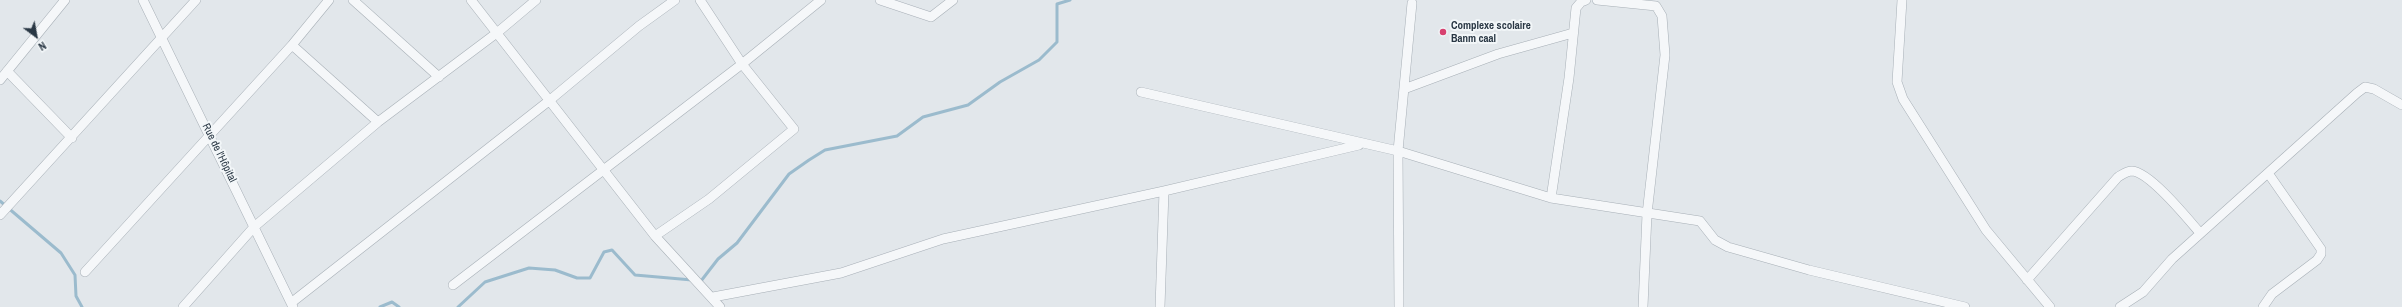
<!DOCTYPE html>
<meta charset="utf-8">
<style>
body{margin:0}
#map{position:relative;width:2402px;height:307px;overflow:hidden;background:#e2e7eb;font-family:"Archivo Narrow",sans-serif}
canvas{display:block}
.north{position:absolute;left:16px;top:16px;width:40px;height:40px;-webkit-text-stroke:3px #f2f6f8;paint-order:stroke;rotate:148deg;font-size:11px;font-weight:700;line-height:16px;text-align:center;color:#293744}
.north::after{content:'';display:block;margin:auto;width:14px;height:18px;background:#293744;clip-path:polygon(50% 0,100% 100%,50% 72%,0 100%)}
</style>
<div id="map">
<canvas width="2402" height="307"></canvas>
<div class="north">N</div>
</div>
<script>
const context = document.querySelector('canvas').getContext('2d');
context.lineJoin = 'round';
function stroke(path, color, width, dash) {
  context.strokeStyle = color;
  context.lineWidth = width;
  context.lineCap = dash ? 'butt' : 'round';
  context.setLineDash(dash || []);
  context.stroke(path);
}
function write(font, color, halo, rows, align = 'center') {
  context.font = font + ' "Archivo Narrow",sans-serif';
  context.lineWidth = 4;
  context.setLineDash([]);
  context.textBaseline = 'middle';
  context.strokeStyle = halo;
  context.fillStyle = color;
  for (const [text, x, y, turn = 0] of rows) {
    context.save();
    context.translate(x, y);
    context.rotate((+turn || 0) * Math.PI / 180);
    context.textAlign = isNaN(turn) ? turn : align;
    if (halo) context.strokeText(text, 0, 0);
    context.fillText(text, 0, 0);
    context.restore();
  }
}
const stream = new Path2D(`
 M 0,201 L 61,253 L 75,275 L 76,296 L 82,307
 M 698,280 L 701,281 L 718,259 L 737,243 L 789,174 L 809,160 L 825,150 L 897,136 L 923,117 L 968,105 L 1000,82 L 1039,60 L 1057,42 L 1057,4 L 1070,0
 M 380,307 L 392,302 L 399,307
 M 458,307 L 485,282 L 529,268 L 555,270 L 577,278 L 590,278 L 604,252 L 612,250 L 635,275 L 692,280`);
const minor = new Path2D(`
 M 143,0 L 293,307
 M 353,0 L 439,77
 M 471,0 L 655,236 L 720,307
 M 880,0 L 931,17 L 953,0
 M 1597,0 L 1656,6 L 1662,16 L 1665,55 L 1647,214 L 1643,307
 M 1902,0 L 1897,82 L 1903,99 L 1986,230 L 2050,307
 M 292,45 L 378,122
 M 7,71 L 72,138
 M 0,80 L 65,0
 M 1404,89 L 1498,54 L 1573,33
 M 1141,92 L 1398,151 L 1551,198 L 1700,221 L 1715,240 L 1728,247 L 1809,270 L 1965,307
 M 1551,198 L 1569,78 L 1576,8 L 1581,2 L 1586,0
 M 0,215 L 196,0
 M 655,236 L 709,199 L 794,129 L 742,64 L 700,0
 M 85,272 L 292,45 L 329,0
 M 2027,280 L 2118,177 C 2123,174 2127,171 2132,171 C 2150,172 2188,219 2200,233
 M 453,285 L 742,64 L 821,0
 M 713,297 L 841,273 L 943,239 L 1164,191 L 1359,145
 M 291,303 L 550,100 L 639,26 L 675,0
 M 183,307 L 254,227 L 378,122 L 498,32 L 536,0
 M 1160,307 L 1164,191
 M 1399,307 L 1398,151 L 1412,3
 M 2120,307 L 2143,292 L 2172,259 L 2357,93 L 2365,87 L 2374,89 L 2402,105
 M 2263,307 L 2272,294 L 2317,260 L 2321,254 L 2321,249 L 2268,173`);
const markers = [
 [1443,32,4,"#d7406f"]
];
const poiNames = [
 ["Complexe scolaire",1451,26],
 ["Banm caal",1451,39]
];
const streetNames = [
 ["Rue de l'Hôpital",219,153,64]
];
stroke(stream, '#9bbbcd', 3);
stroke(minor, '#a7afb6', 10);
stroke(minor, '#f5f7f9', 9);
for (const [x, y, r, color] of markers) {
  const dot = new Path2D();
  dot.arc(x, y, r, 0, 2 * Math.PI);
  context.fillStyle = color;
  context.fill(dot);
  stroke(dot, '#f2f6f8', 1.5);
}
write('bold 11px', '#293744', '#f2f6f8', poiNames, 'left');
write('11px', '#293744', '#f2f6f8', streetNames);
</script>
